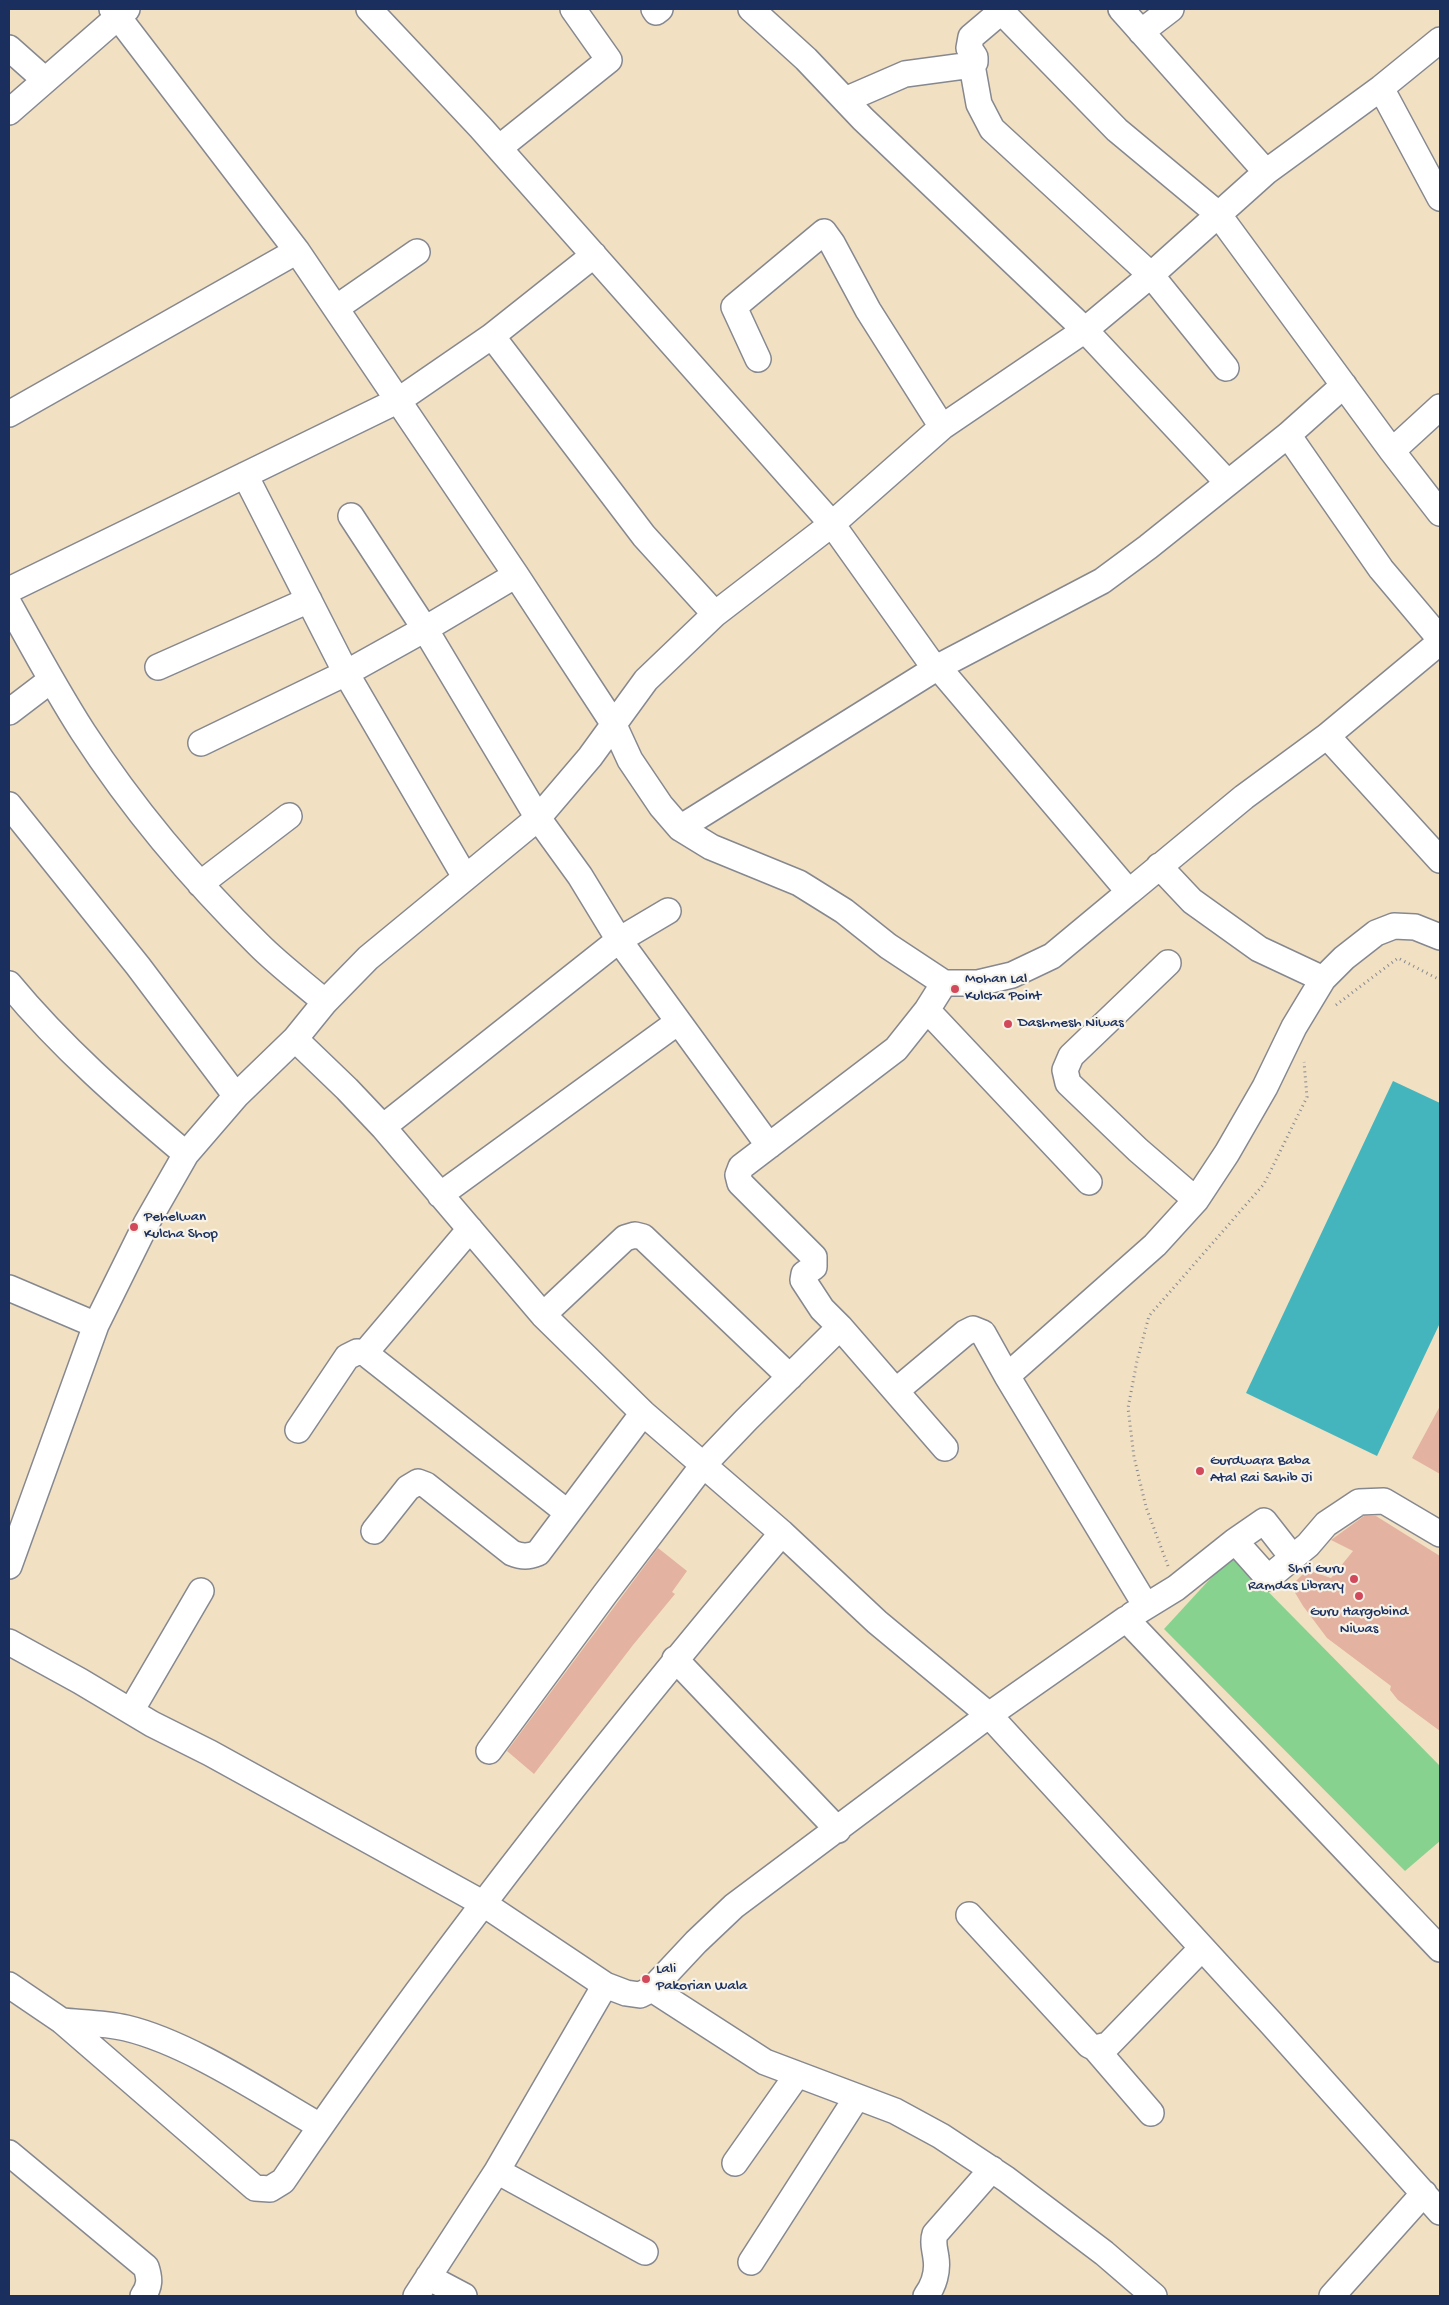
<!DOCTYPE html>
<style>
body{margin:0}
#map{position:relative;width:1449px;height:2305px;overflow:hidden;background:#f2e0c3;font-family:"Gochi Hand",sans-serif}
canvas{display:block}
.frame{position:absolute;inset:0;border:10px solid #1b2f5e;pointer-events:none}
</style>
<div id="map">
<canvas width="1449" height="2305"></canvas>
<div class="frame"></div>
</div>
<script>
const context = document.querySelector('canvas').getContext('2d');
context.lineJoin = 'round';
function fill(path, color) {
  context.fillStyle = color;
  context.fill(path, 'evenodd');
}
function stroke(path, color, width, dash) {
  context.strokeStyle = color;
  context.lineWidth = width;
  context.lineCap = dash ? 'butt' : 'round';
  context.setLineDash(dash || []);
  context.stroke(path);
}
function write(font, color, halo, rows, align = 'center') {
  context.font = font + ' "Gochi Hand",sans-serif';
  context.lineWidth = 4.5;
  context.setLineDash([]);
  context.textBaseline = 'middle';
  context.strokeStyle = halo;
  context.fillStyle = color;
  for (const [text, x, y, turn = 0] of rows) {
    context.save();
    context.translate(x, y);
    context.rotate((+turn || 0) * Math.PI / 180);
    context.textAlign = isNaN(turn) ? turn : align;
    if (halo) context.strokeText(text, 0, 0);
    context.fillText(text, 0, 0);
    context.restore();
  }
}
const green = new Path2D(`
 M 1232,1555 L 1440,1766 L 1440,1841 L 1405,1871 L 1164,1629 Z`);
const water = new Path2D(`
 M 1393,1081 L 1440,1103 L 1440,1323 L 1377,1456 L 1246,1393 Z`);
const building = new Path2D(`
 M 1440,1406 L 1440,1474 L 1412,1458 Z
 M 1364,1516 L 1376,1516 L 1440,1556 L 1440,1731 L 1398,1700 L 1390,1690 L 1391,1686 L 1327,1638 L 1303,1606 L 1291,1586 L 1307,1570 L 1331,1578 L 1353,1551 L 1331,1540 Z
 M 658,1548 L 687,1571 L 672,1592 L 675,1594 L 633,1645 L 534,1774 L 507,1751 Z`);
const path = new Path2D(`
 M 1336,1005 L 1398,958 L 1440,980
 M 1168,1566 L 1146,1507 L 1134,1457 L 1128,1408 L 1137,1361 L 1149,1316 L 1264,1184 L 1307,1097 L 1304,1062`);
const minor = new Path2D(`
 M 112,9 L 297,251 L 516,575 L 613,723 L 630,760 L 661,806 L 680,828 L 938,667 L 1102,581 L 1148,547 L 1288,435 L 1344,385
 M 369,9 L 481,128 L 832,524 L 931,663 L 938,667 L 1129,892 L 1244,797 L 1327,736 L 1440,642
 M 654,9 L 656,12 L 660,9
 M 751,9 L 806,59 L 863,119 L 1085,330 L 1227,482
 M 999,9 L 1117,130 L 1218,214 L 1392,451 L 1440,513
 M 1121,9 L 1266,172
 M 1141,32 L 1171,9
 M 1440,40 L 1381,88 L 1266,172 L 1151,275 L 1085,330 L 942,427 L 832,524 L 715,614 L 646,680 L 590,757 L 538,818 L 368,958 L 325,1002 L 295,1039 L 347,1089 L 383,1127 L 543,1315 L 643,1413 L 782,1533 L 877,1622 L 989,1715 L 1271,2023 L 1440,2212
 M 9,48 L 45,80
 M 972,65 L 979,104 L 992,129 L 1151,275 L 1226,368
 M 1381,88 L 1440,198
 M 845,100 L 905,74 L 972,65 L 975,62 L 975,57 L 969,48 L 971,37 L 1004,9
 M 9,112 L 127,9
 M 499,148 L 609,60 L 573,9
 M 336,308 L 417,252
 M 492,336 L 644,536 L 715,614
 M 758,359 L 734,307 L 824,232 L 832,243 L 868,310 L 942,427
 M 9,414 L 297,251
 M 1288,435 L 1381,569 L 1440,639
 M 1392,451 L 1440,407
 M 351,516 L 425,629 L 538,818 L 580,876 L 619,940 L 769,1146
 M 9,590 L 399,400 L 492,336 L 594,255
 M 9,604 C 33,647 56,690 83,732 C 133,809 194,881 259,945 C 279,965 303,983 325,1002
 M 158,667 L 309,600
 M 9,712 L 51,680
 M 1327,736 L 1440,860
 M 201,743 L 346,673 L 245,475
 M 9,805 L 138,966 L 236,1096
 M 680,828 L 711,847 L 799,883 L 844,911 L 888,946 L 944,983 L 978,983 L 1012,975 L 1052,956 L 1129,892
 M 1159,866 L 1192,901 L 1259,949 L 1323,979
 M 465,877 L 346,673 L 425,629 L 516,575
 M 200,884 L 289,816
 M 1168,963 L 1071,1056 L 1065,1070 L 1068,1083 L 1138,1150 L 1196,1200
 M 9,984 C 61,1047 123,1101 186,1154
 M 927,1010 L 1089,1182
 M 383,1127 L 619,940 L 668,911
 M 440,1195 L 678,1022
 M 470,1229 L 365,1353 L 568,1513
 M 9,1288 L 96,1325
 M 543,1315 L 625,1238 L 635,1235 L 643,1237 L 790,1377
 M 840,1327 L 822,1309 L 803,1280 L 804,1274 L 814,1267 L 814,1257 L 740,1183 L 738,1175 L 741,1167 L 896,1049 L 927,1010 L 944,983
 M 897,1390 L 965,1333 L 973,1329 L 983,1333 L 1007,1376
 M 298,1430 L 347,1357 L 357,1352 L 365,1353
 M 374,1531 L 408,1488 L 418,1482 L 426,1485 L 512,1553 C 522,1557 528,1557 538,1553 L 643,1413
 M 1235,1541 L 1264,1521 L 1293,1558
 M 9,1566 L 96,1325 L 146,1224 L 186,1154 L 236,1096 L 295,1039
 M 1146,1606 L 1007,1376 L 1155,1245 L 1196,1200 L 1227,1153 L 1265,1087 L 1294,1027 L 1323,979 L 1344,958 L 1376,933 L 1394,926 L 1415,927 L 1440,937
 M 1132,1615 L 1176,1588 L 1235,1541 L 1268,1578 L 1308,1545 L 1326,1524 L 1359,1502 L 1384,1501 L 1440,1534
 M 9,1642 L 80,1681 L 152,1724 L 210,1753 L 484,1904 L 605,1985
 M 675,1659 L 838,1830
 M 131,1711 L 201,1591
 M 489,1751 L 605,1594 L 704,1464 L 746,1420 L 840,1327 L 945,1448
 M 969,1915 L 1089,2045 L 1095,2048 L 1108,2045 L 1202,1948
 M 9,1985 L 62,2021 L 255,2188 L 270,2189 L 283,2181 C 436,1956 606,1741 782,1533
 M 652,1989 L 765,2062 L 895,2111 L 941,2136 L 1006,2179 L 1104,2253 L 1154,2296
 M 62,2021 C 83,2023 105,2023 126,2028 C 189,2043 264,2094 320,2126
 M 1095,2048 L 1151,2113
 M 9,2153 L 146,2267 C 150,2279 150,2286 143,2296
 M 735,2163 L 797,2075
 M 497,2171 L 645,2252
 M 751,2262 L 857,2097
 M 428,2277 L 464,2296
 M 416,2296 L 497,2171 L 605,1985 L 626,1993 L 640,1995 L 652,1989 L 696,1942 L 734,1906 L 989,1715 L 1126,1619 L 1440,1949
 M 926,2296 C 934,2285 938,2271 936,2258 C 935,2249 932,2243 935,2234 L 992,2169
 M 1332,2296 L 1424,2193`);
const markers = [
 [955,989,5,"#d1495b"],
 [1008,1024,5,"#d1495b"],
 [134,1227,5,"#d1495b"],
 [1200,1471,5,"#d1495b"],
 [1354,1579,5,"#d1495b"],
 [1359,1596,5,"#d1495b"],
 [646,1979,5,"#d1495b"]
];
const poiNames = [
 ["Mohan Lal",965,980],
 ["Kulcha Point",965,997],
 ["Dashmesh Niwas",1018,1024],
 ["Pehelwan",144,1218],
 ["Kulcha Shop",144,1235],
 ["Gurdwara Baba",1210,1462],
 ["Atal Rai Sahib Ji",1210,1479],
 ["Shri Guru",1344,1570,"right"],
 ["Ramdas Library",1344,1587,"right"],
 ["Guru Hargobind",1359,1613,"center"],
 ["Niwas",1359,1630,"center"],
 ["Lali",656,1970],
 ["Pakorian Wala",656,1987]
];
fill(green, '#87d28f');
fill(water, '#45b5bd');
fill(building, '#e3b2a1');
stroke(minor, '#868890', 28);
stroke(path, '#868890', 3, [1, 4]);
stroke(minor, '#fff', 25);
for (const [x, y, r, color] of markers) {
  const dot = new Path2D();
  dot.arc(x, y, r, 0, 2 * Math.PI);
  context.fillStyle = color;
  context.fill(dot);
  stroke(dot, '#f7f3e8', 2);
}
write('15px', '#1b2f5e', '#f7f3e8', poiNames, 'left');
</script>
